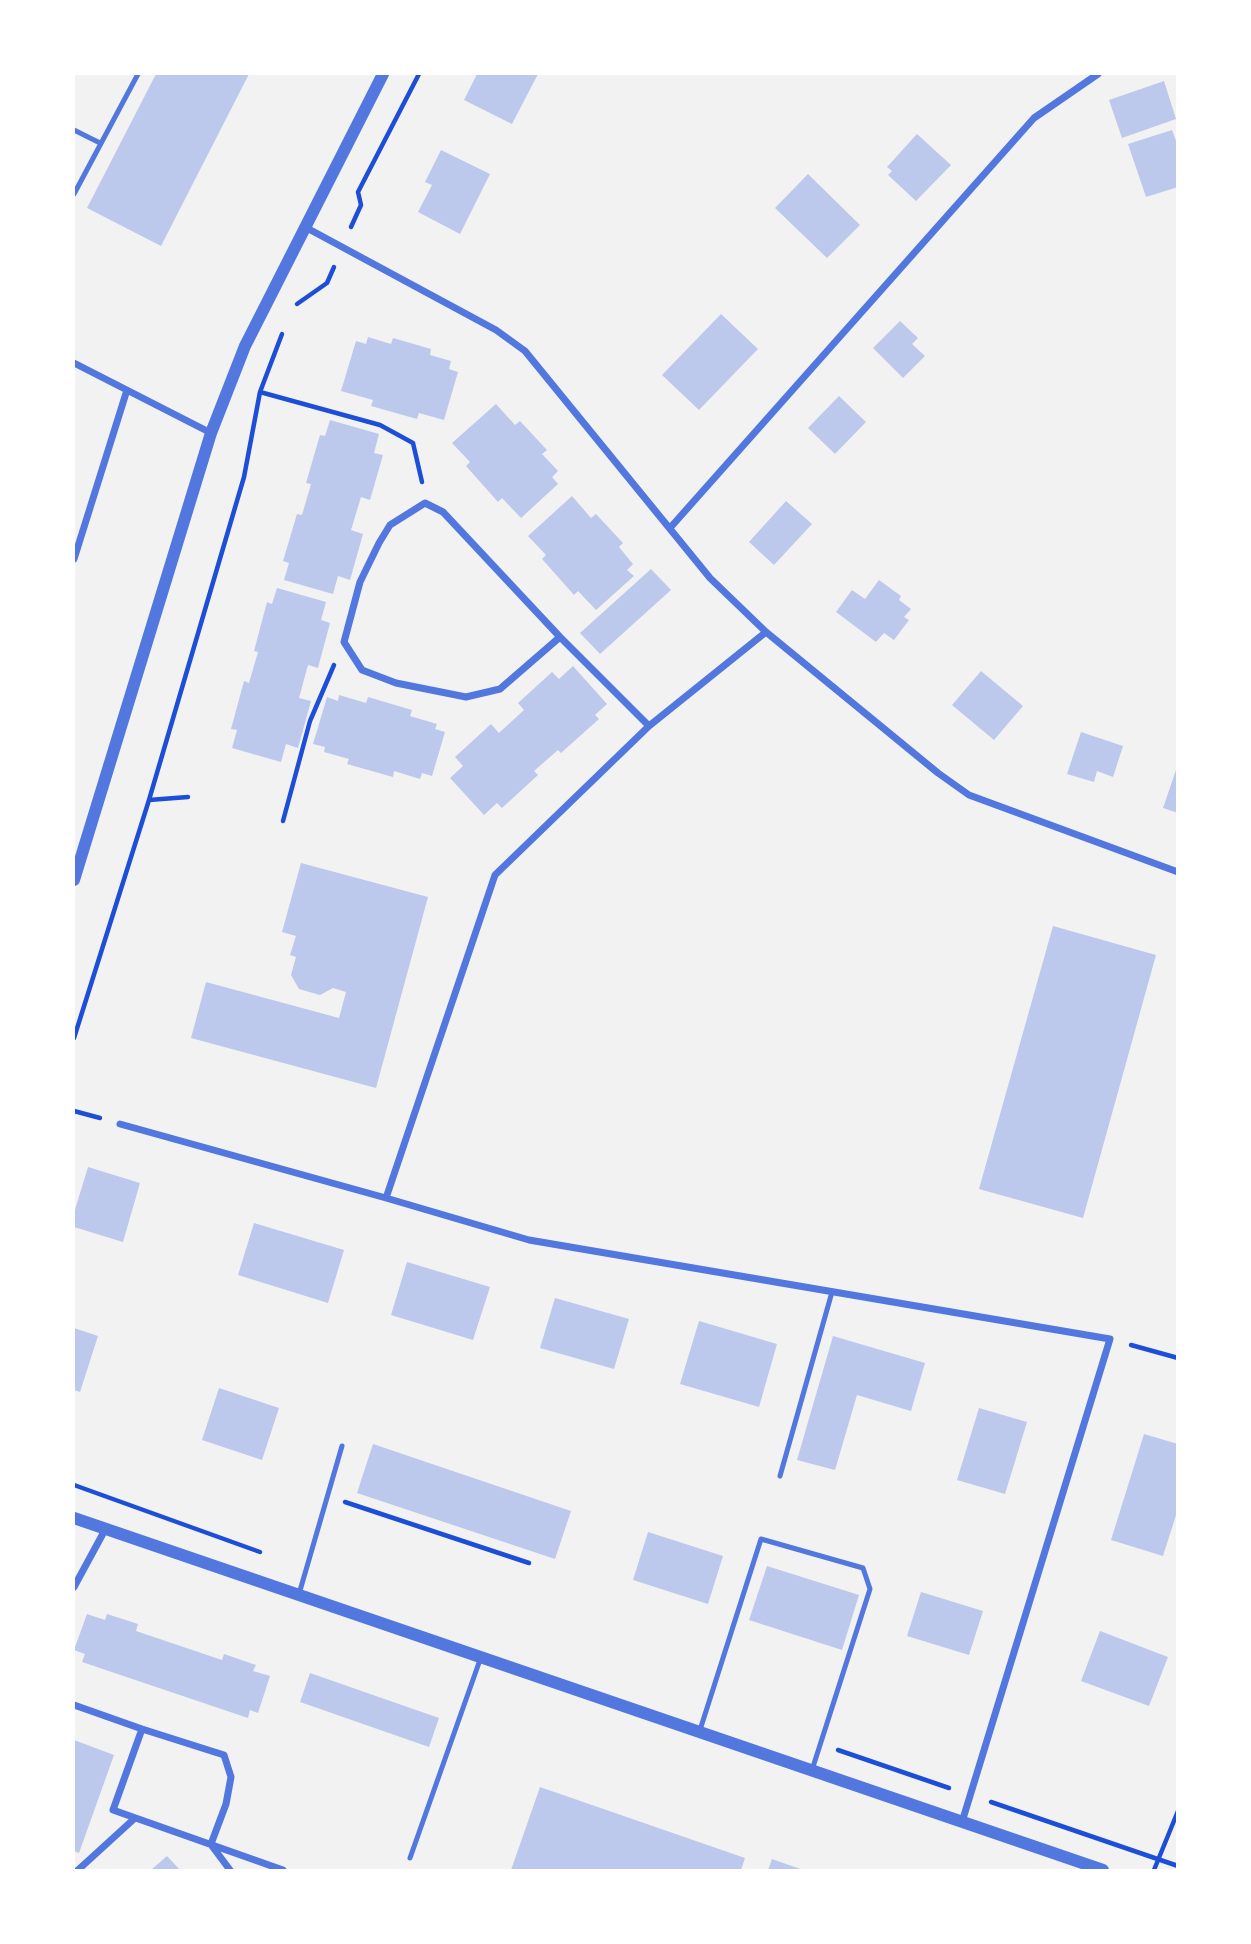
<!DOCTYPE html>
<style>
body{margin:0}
#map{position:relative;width:1251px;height:1944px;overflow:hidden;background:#f2f2f2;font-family:"Fira Sans",sans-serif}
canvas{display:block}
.frame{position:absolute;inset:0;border:75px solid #fff;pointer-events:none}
</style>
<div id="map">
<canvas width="1251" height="1944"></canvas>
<div class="frame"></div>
</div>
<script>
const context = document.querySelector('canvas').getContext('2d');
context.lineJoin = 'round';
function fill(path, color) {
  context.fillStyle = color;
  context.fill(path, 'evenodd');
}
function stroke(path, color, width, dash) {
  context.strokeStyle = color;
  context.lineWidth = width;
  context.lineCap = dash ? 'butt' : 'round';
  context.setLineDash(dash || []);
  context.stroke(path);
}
const building = new Path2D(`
 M 156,74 L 249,74 L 161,246 L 87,208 Z
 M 477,74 L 538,74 L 512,124 L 464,100 Z
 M 1164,81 L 1176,119 L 1122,138 L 1109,100 Z
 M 1172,130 L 1178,146 L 1178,187 L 1146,197 L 1128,144 Z
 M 917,134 L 951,165 L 916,201 L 888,175 L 892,171 L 887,167 Z
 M 441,150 L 490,174 L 460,234 L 418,212 L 432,185 L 425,182 Z
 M 808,174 L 860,225 L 827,258 L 775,208 Z
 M 721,314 L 758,349 L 699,410 L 662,375 Z
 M 900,321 L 918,338 L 912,344 L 925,356 L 903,378 L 873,348 Z
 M 368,337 L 391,344 L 393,338 L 431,349 L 430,355 L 451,361 L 449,369 L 458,372 L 444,420 L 419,413 L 417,419 L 371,406 L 373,400 L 341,391 L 356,341 L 366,344 Z
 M 839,396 L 866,422 L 835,454 L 808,428 Z
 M 496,404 L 515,425 L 520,421 L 547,450 L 542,454 L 558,471 L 552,477 L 558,484 L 521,518 L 502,498 L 498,502 L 466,466 L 470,462 L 452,443 Z
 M 330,420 L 379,434 L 374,453 L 383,455 L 370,500 L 361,497 L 351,530 L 363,534 L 350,580 L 338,576 L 333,594 L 284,580 L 289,563 L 283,561 L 297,514 L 302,515 L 311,484 L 306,483 L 320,435 L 325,436 Z
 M 572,496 L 591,518 L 596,514 L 623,543 L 619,547 L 633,564 L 627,570 L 634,576 L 596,610 L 578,591 L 574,595 L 542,559 L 546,555 L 528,536 Z
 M 786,501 L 812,524 L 774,565 L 749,542 Z
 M 651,569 L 671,590 L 600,654 L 580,633 Z
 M 879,580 L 901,596 L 899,600 L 911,609 L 904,617 L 909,620 L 894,640 L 884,633 L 876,642 L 836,612 L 852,590 L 865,599 Z
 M 277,588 L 326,602 L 321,620 L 330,623 L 318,668 L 308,665 L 299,698 L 311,701 L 298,748 L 286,744 L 281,762 L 232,748 L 237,730 L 231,729 L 244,681 L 249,683 L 258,652 L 254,651 L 267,602 L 272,604 Z
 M 573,666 L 607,704 L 595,715 L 599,719 L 561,753 L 558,750 L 534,771 L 538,775 L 502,808 L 497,803 L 484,815 L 450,778 L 463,766 L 455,757 L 491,724 L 499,733 L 524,710 L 518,703 L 552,672 L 559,679 Z
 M 981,671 L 1023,706 L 994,740 L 952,705 Z
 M 339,695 L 366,703 L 368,697 L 412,710 L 410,716 L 437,724 L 435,729 L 445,732 L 432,776 L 422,773 L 420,779 L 394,771 L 393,777 L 347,764 L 349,759 L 324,752 L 325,747 L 313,744 L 327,697 L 338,701 Z
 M 1081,732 L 1123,746 L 1113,777 L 1097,771 L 1094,782 L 1067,774 Z
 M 1177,767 L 1178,767 L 1178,813 L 1163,808 Z
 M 301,863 L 428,897 L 376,1088 L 191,1038 L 206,982 L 339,1018 L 346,992 L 333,988 L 320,995 L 299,989 L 291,975 L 296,957 L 290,955 L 296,936 L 282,932 Z
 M 1053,926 L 1156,955 L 1083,1218 L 979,1189 Z
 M 88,1167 L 140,1183 L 123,1242 L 74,1227 L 74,1213 Z
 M 254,1223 L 344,1250 L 328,1303 L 238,1275 Z
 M 407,1262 L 490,1287 L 473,1340 L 391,1315 Z
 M 555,1298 L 629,1319 L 614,1369 L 540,1348 Z
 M 699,1321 L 777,1344 L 759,1407 L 680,1384 Z
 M 74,1328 L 98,1336 L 80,1392 L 74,1390 Z
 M 833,1336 L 925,1363 L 911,1411 L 857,1395 L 835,1470 L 797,1460 Z
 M 219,1388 L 279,1408 L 262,1460 L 202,1440 Z
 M 979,1408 L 1027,1422 L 1005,1494 L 957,1480 Z
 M 1144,1434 L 1178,1444 L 1178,1509 L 1163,1556 L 1111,1540 Z
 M 373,1444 L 571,1511 L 555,1559 L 357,1493 Z
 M 648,1532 L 723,1556 L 708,1604 L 633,1580 Z
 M 767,1566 L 859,1595 L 842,1650 L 749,1620 Z
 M 921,1592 L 983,1611 L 969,1655 L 907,1636 Z
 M 87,1614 L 105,1620 L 107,1614 L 138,1624 L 136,1631 L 222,1660 L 224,1654 L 256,1665 L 253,1671 L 270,1676 L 258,1713 L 250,1710 L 248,1718 L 82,1662 L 85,1654 L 74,1650 Z
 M 1100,1631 L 1168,1657 L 1149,1706 L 1081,1681 Z
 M 310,1673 L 439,1718 L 429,1747 L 300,1702 Z
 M 74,1740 L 114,1755 L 79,1853 L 74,1851 Z
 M 540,1787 L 745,1858 L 741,1870 L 511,1870 Z
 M 167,1856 L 180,1870 L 151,1870 Z
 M 772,1859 L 803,1870 L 768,1870 Z`);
const path = new Path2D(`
 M 351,227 L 361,205 L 358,192 L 419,74
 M 297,304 L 327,283 L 334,267
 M 260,392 L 380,425 L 413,443 L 422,482
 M 149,800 L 188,797
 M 283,821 L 310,721 L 334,665
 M 74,1038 L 149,800 L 244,477 L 260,392 L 282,334
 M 74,1111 L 100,1118
 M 1131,1345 L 1178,1358
 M 74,1485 L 260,1552
 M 345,1502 L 529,1563
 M 838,1750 L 949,1788
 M 991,1802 L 1178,1866
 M 1154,1870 L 1178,1811`);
const service = new Path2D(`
 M 74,130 L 100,143
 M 74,194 L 138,74
 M 780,1476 L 832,1292
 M 299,1594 L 342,1446
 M 700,1730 L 761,1539 L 863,1568 L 870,1589 L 812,1770
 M 410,1858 L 481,1657`);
const minor = new Path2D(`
 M 305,227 L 496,330 L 525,351 L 710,578 L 766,632 L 938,773 L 969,795 L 1178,872
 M 74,363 L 211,433
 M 670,528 L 1034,118 L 1098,74
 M 74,559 L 127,390
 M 560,637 L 500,689 L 466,697 L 396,683 L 362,670 L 344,642 L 360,582 L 379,543 L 390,525 L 425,503 L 443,512 L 560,637 L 649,726
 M 120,1124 L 386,1198 L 529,1240 L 1110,1339 L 962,1822
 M 386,1198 L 495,875 L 649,726 L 766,632
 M 74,1587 L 106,1528
 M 74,1705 L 142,1729
 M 211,1844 L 226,1804 L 231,1777 L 224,1755 L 142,1729 L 113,1810 L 283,1870
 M 212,1846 L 230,1870
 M 78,1870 L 135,1818`);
const tertiary = new Path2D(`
 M 74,880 L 211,433 L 245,346 L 383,74
 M 74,1518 L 1103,1870`);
fill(building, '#bdc9ec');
stroke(path, '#1d4ed8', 4.5);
stroke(service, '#5277de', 5);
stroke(minor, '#5277de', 7);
stroke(tertiary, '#5277de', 12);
</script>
